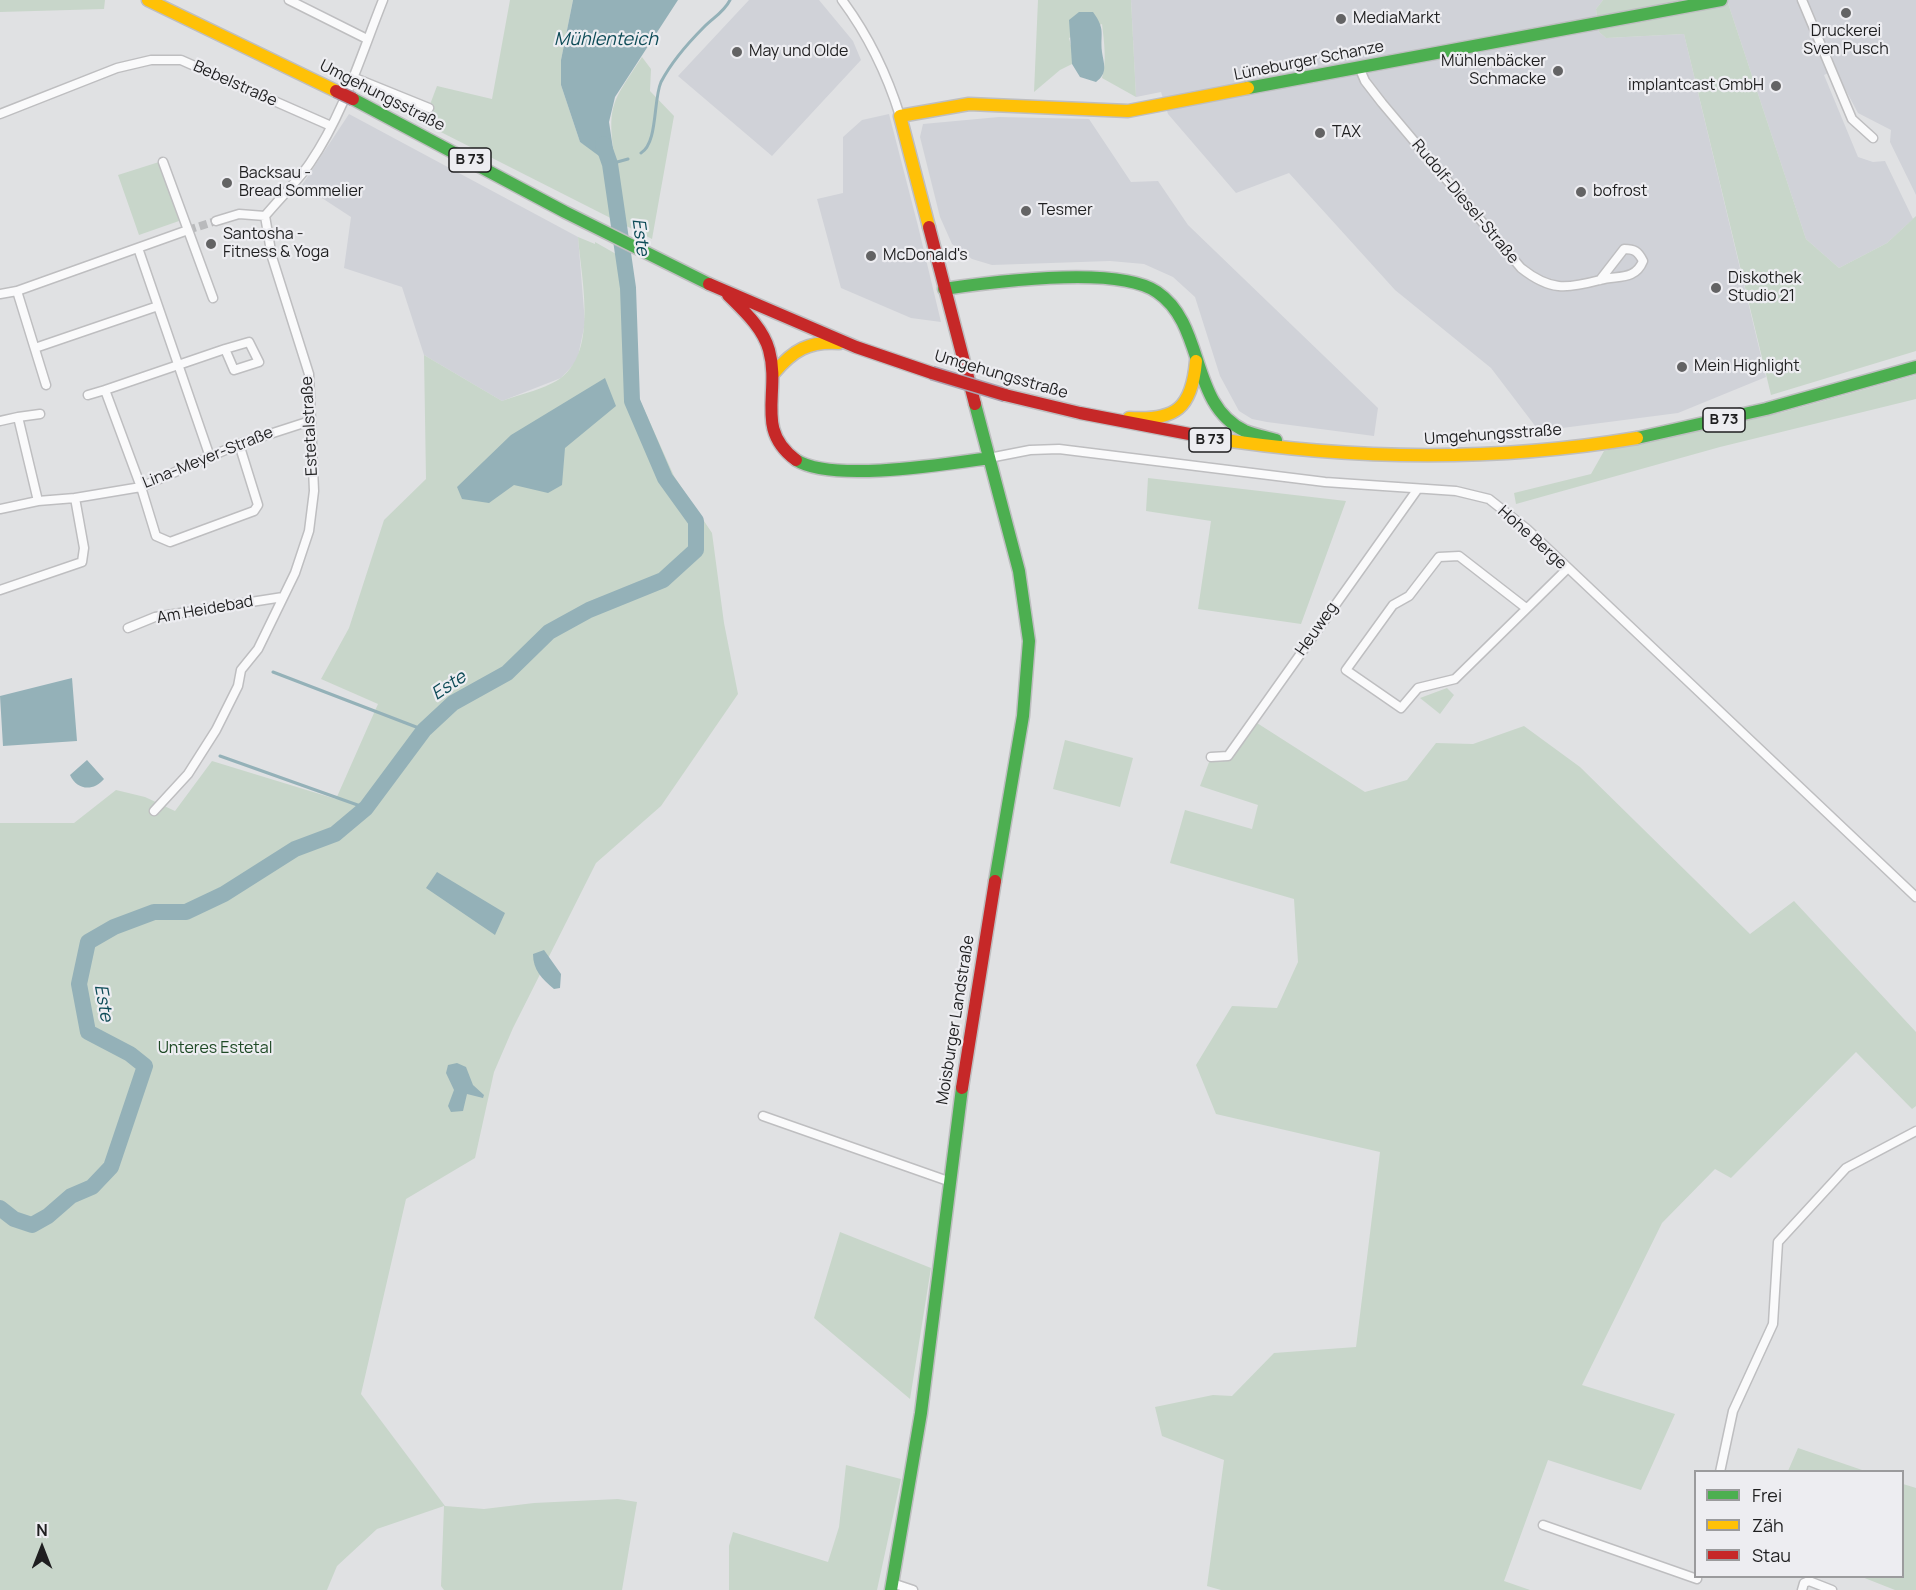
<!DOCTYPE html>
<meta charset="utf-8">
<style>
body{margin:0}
#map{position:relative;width:1916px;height:1590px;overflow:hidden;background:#e0e1e3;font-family:Manrope,sans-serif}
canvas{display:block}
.legend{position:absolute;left:1694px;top:1470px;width:210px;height:108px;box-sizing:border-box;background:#ededf1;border:2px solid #9b9b9d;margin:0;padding:8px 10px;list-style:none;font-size:18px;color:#1f1f20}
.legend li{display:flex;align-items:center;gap:12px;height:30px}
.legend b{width:30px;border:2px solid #9b9b9d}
.north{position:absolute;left:12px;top:1518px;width:60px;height:60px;-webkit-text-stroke:4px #ededf1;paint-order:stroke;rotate:0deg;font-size:16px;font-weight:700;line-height:24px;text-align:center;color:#1f1f20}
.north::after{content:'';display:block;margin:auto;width:21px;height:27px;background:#1f1f20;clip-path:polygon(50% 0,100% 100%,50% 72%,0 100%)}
</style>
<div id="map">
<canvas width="1916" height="1590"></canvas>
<ul class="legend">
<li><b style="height:8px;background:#4caf50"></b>Frei</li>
<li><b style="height:8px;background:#ffc107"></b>Zäh</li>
<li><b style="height:8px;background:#c62828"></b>Stau</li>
</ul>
<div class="north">N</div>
</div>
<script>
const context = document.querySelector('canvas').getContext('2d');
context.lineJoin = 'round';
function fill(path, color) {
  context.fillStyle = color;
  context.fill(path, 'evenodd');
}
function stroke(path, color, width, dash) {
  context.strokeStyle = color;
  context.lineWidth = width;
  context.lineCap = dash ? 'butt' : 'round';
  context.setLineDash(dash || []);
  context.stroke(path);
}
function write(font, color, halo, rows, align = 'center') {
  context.font = font + ' Manrope,sans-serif';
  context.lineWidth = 4.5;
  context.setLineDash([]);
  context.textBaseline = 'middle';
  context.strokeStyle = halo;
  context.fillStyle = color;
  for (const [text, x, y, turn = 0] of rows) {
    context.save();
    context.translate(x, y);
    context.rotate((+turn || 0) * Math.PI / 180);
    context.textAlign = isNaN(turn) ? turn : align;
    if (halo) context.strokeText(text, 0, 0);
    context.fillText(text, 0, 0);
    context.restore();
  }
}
const built = new Path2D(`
 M 749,0 L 819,0 L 853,41 L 861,60 L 772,156 L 678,76 Z
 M 1131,0 L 1603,0 L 1596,9 L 1599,32 L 1606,38 L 1684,34 L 1766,377 L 1678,413 L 1539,431 L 1491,368 L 1395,290 L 1289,173 L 1236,193 L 1168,114 L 1161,92 L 1136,97 Z
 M 1727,0 L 1916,0 L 1916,195 L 1890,142 L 1891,130 L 1858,113 L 1835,70 L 1824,75 L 1858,157 L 1873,162 L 1885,161 L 1913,219 L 1887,243 L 1839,268 L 1806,239 Z
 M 349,114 L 578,237 L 585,323 L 577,361 L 561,378 L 502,401 L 424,355 L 402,287 L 344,268 L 351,217 L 302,185 Z
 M 889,114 L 918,226 L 941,322 L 911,318 L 841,288 L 817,199 L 843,193 L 843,137 L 862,120 Z
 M 999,117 L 1089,119 L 1131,182 L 1158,181 L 1188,225 L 1378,408 L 1374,436 L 1267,422 L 1252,419 L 1239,411 L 1220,376 L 1195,297 L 1173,277 L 1144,264 L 1110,261 L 992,265 L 972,259 L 952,244 L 940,217 L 920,137 L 923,124 Z`);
const green = new Path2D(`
 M 0,0 L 105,0 L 104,9 L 0,12 Z
 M 510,0 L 573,0 L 561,60 L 561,85 L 580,142 L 615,162 C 607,105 611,104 642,57 L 651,69 L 650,91 L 674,116 L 652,239 L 423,123 L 437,86 L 492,99 Z
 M 1038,0 L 1131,0 L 1136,97 L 1102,78 C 1107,62 1104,41 1102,24 L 1069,38 L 1073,53 L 1072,64 L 1060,70 L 1034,92 Z
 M 1603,0 L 1727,0 L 1806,239 L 1839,268 L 1887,243 L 1916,216 L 1916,351 L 1771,395 L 1684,34 L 1606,38 L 1599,32 L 1596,9 Z
 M 159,162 L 179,221 L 139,235 L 118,175 Z
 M 578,237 L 595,244 L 595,242 L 630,262 L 635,288 L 639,398 L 674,476 L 712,533 L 724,623 L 738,694 L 661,806 L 596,863 L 513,1028 L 494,1072 L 475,1158 L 406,1199 L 361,1394 L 445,1506 L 484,1509 L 534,1503 L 618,1499 L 637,1502 L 622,1590 L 444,1590 L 441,1586 L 444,1506 L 377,1529 L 337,1566 L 327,1590 L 0,1590 L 0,823 L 74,823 L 116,790 L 145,797 L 175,811 L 212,761 L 336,799 L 378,704 L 321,679 L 349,628 L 384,520 L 426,479 L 424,355 L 502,401 C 520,394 547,389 562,377 C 598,349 581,277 578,237 Z
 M 1916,375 L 1916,399 L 1720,447 L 1516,504 L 1514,493 L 1591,474 L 1604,451 L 1784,412 Z
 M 1148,478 L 1346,501 L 1301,624 L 1198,609 L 1211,521 L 1146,511 Z
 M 1447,688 L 1454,695 L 1440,714 L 1420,698 Z
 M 1257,723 L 1365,792 L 1407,780 L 1436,743 L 1473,744 L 1524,726 L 1580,767 L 1750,934 L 1794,901 L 1916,1032 L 1916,1106 L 1912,1109 L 1856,1052 L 1731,1178 L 1715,1169 L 1662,1223 L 1582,1385 L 1675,1414 L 1641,1490 L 1548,1460 L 1504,1581 L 1530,1590 L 1221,1590 L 1207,1586 L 1224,1460 L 1162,1436 L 1155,1407 L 1213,1395 L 1232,1396 L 1274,1353 L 1356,1347 L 1380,1152 L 1216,1114 L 1196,1065 L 1232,1006 L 1277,1008 L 1298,962 L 1294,899 L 1170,863 L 1185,810 L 1252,829 L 1258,805 L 1200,786 L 1211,757 L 1228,756 Z
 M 1065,740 L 1133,758 L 1120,807 L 1053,789 Z
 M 840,1232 L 931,1268 L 910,1399 L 814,1318 Z
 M 1798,1448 L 1865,1471 L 1788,1471 Z
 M 846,1465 L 901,1479 L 877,1590 L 729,1590 L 729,1546 L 733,1532 L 828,1562 L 839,1527 Z
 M 1903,1484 L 1916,1488 L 1916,1590 L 1895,1590 L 1862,1577 L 1902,1576 Z`);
const water = new Path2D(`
 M 573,0 L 678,0 L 615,97 L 609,122 L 615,162 L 610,164 L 580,142 L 561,85 L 561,60 Z
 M 1079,12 L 1093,12 C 1106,30 1100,33 1102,52 C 1104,65 1108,73 1096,82 L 1080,77 L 1072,64 L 1069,20 Z
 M 605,378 L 616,406 L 565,448 L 562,485 L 548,493 L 514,485 L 489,503 L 462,499 L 457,487 L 511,435 Z
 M 72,678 L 77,741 L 3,746 L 0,696 Z
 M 87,760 L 104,779 C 93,792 77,790 70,775 Z
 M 437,872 L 505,913 L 495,935 L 426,888 Z
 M 544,950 L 561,974 L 560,988 L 554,989 C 542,979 533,970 533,954 Z
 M 457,1063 L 466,1067 L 473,1085 L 484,1095 L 483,1098 L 467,1094 L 463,1111 L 451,1112 L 448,1106 L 454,1090 L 446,1073 L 448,1065 Z`);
const stream = new Path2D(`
 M 641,153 C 658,143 653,100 661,82 C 672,61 688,43 704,27 C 714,17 724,12 730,0
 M 610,164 L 628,159
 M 273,672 L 424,730
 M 220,756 L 366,808`);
const river = new Path2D(`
 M 0,1208 L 14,1219 L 32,1225 L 48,1216 L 71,1196 L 92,1187 L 111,1167 L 145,1066 L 130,1054 L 88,1032 L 79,984 L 88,942 L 114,927 L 154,912 L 186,912 L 224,894 L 295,849 L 335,834 L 366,808 L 424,730 L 453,703 L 507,673 L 549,632 L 589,610 L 663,580 L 696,550 L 696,521 L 665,478 L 632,401 L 628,288 L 610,164 L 603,144`);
const streetTunnel = new Path2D(`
 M 188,230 L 216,221`);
const street = new Path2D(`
 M 289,0 L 367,39
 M 842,0 C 868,35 887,74 900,116
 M 1802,0 L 1852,119 L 1873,138
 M 1359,67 L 1365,81 L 1382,103 L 1521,268 C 1550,291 1566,289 1600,280 C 1617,275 1635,281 1643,261 C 1638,251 1634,249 1624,249 L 1600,280
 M 355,78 L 429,108
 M 0,114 L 117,68 L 151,60 L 181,60 L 331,126
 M 163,162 L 213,298
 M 265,216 C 280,198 297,182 310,163 C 344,113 361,55 383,0
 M 216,221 L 239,214 L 265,216
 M 138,248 L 210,457
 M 17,291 L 46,385
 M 0,294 L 17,291 L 188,230
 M 35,348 L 158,306
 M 225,349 L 249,342 L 259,362 L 234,370 L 225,349 L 105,390 L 141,487 L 156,536 L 170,542 L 254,511 L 258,505 L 239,444
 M 88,395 L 105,390
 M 18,417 L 40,414
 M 0,421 L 18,417 L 38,501
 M 989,458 L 1030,450 L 1059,449 L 1325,482 L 1456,491 L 1489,499 L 1527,529 L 1916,897
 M 0,509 L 38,501 L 75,498 L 141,487 L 239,444 L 310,421
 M 0,590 L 82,562 L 84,548 L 75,498
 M 1526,608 L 1459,556 L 1439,557 L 1409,596 L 1393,605 L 1346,670 L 1401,708 L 1418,688 L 1455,679 L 1567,569
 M 128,628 L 155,617 L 283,597
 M 1211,757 L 1228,756 L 1417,490
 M 154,811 L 188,774 L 216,730 L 238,686 L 241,670 L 258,649 L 295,573 L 309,531 L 314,491 L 309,374 L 272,257 L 265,216
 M 763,1116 L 948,1181
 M 1720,1472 L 1733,1411 L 1773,1324 L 1778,1242 L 1846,1168 L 1916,1131
 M 1543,1525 L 1697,1579
 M 892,1583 L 913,1590
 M 1802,1590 L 1804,1583 L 1809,1581 L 1832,1590`);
const fast = new Path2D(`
 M 1248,88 L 1721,0
 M 353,99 L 565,212 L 709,284
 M 944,289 C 992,282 1117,265 1157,292 C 1206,325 1189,405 1245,431 C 1255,435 1266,437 1276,440
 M 975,404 L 1019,571 L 1029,641 L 1023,716 L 995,881
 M 1637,438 L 1766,409 L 1916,367
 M 796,460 C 832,483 946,464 989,458
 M 891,1590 L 921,1413 L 962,1088`);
const slow = new Path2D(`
 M 148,0 L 336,91
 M 929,227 L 900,116 L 969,104 L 1128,111 L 1248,88
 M 774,373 C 793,350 809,341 839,343
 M 1129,418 C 1176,421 1192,408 1196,361
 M 1205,437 C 1348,460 1494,462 1637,438`);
const jam = new Path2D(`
 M 929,227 L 975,404
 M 709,284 L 856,347 L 932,373
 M 728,295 C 744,311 763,328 769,350 C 781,393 754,429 796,460
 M 1005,395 L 1080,413 L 1205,437
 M 962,1088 L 995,881`);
const jamBridge = new Path2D(`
 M 336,91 L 353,99
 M 932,373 L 1005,395`);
const markers = [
 [1846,13,6,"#636364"],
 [1341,19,6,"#636364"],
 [737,52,6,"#636364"],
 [1558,71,6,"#636364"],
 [1776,86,6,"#636364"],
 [1320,133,6,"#636364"],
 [227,183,6,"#636364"],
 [1581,192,6,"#636364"],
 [1026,211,6,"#636364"],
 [211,244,6,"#636364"],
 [871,256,6,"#636364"],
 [1716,288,6,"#636364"],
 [1682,367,6,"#636364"]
];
const shields = [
 [470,160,42],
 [1724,420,42],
 [1210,440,42]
];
const shieldNames = [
 ["B 73",470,160],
 ["B 73",1724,420],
 ["B 73",1210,440]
];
const poiNames = [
 ["MediaMarkt",1353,19],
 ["Druckerei",1846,32,"center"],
 ["Sven Pusch",1846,50,"center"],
 ["May und Olde",749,52],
 ["Mühlenbäcker",1546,62,"right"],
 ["Schmacke",1546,80,"right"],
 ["implantcast GmbH",1764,86,"right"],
 ["TAX",1332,133],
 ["Backsau -",239,174],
 ["Bread Sommelier",239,192],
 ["bofrost",1593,192],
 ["Tesmer",1038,211],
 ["Santosha -",223,235],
 ["Fitness & Yoga",223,253],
 ["McDonald's",883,256],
 ["Diskothek",1728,279],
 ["Studio 21",1728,297],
 ["Mein Highlight",1694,367]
];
const streetNames = [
 ["Lüneburger Schanze",1309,61,-11],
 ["Bebelstraße",235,84,24],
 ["Umgehungsstraße",382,96,27],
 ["Rudolf-Diesel-Straße",1465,202,50],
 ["Umgehungsstraße",1001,375,16],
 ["Estetalstraße",310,426,-93],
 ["Umgehungsstraße",1493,435,-4],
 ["Lina-Meyer-Straße",208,458,-22],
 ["Hohe Berge",1532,538,42],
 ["Am Heidebad",205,610,-10],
 ["Heuweg",1317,629,-55],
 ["Moisburger Landstraße",956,1020,-81]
];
const parkNames = [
 ["Unteres Estetal",215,1049]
];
const waterNames = [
 ["Mühlenteich",606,40],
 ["Este",640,237,82],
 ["Este",449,686,-34],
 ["Este",103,1003,80]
];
fill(built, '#d0d2d8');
fill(green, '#c8d6ca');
fill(water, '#94b1b8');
stroke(stream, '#94b1b8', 3);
stroke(river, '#94b1b8', 16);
stroke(streetTunnel, '#b9babc', 8, [8, 4]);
stroke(street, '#bebec0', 11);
stroke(fast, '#bebec0', 15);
stroke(slow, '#bebec0', 15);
stroke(jam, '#bebec0', 15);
stroke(street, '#fafafb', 8);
stroke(fast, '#4caf50', 12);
stroke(slow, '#ffc107', 12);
stroke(jam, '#c62828', 12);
stroke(jamBridge, '#aca3b1', 15, []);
stroke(jamBridge, '#c62828', 12);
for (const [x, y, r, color] of markers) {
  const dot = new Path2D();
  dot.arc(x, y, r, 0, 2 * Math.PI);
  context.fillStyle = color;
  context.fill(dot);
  stroke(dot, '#ededf1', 2);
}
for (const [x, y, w] of shields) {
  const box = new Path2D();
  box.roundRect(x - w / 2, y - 12, w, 24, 4.5);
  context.fillStyle = '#ededf1';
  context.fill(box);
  stroke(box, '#1f1f20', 1.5);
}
write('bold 15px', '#1f1f20', null, shieldNames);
write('16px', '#1f1f20', '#ededf1', poiNames, 'left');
write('16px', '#1f1f20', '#ededf1', streetNames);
write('16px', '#1f4a26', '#ededf1', parkNames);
write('italic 18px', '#0d4b57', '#ededf1', waterNames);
</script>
